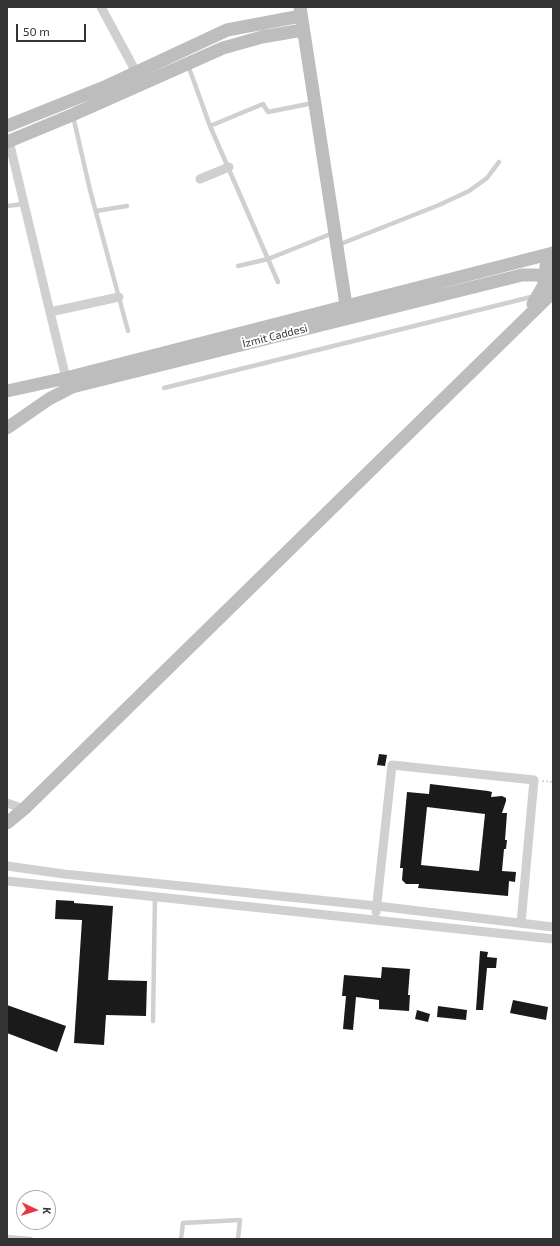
<!DOCTYPE html>
<meta charset="utf-8">
<style>
body{margin:0}
#map{position:relative;width:560px;height:1246px;overflow:hidden;background:#fff;font-family:"Exo 2",sans-serif}
canvas{display:block}
.frame{position:absolute;inset:0;border:8px solid #333;pointer-events:none}
.north{position:absolute;left:16px;top:1190px;width:40px;height:40px;box-sizing:border-box;background:#fff;border:1px solid #adadad;border-radius:50%;rotate:94deg;font-size:11px;font-weight:700;line-height:16px;text-align:center;color:#333}
.north::after{content:'';display:block;margin:auto;width:14px;height:18px;background:#e63946;clip-path:polygon(50% 0,100% 100%,50% 72%,0 100%)}
.scale{position:absolute;left:16px;top:24px;width:70px;height:18px;box-sizing:border-box;border:2px solid #333;border-top:0;padding-left:5px;font-size:12px;line-height:14px;white-space:nowrap;color:#333;-webkit-text-stroke:3px #fff;paint-order:stroke}
</style>
<div id="map">
<canvas width="560" height="1246"></canvas>
<div class="frame"></div>
<div class="north">K</div>
<div class="scale">50 m</div>
</div>
<script>
const context = document.querySelector('canvas').getContext('2d');
context.lineJoin = 'round';
function fill(path, color) {
  context.fillStyle = color;
  context.fill(path, 'evenodd');
}
function stroke(path, color, width, dash) {
  context.strokeStyle = color;
  context.lineWidth = width;
  context.lineCap = dash ? 'butt' : 'round';
  context.setLineDash(dash || []);
  context.stroke(path);
}
function write(font, color, halo, rows, align = 'center') {
  context.font = font + ' "Exo 2",sans-serif';
  context.lineWidth = 4;
  context.setLineDash([]);
  context.textBaseline = 'middle';
  context.strokeStyle = halo;
  context.fillStyle = color;
  for (const [text, x, y, turn = 0] of rows) {
    context.save();
    context.translate(x, y);
    context.rotate((+turn || 0) * Math.PI / 180);
    context.textAlign = isNaN(turn) ? turn : align;
    if (halo) context.strokeText(text, 0, 0);
    context.fillText(text, 0, 0);
    context.restore();
  }
}
const building = new Path2D(`
 M 379,754 L 387,755 L 385,766 L 377,765 Z
 M 430,784 L 488,791 L 492,792 L 491,797 L 502,796 L 506,798 L 506,801 L 502,813 L 507,813 L 505,840 L 507,840 L 506,849 L 504,849 L 502,871 L 516,872 L 515,882 L 509,881 L 508,896 L 418,888 L 419,884 L 406,884 L 402,880 L 403,868 L 400,868 L 407,792 L 429,794 ZM 427,807 L 485,814 L 479,871 L 421,865 Z
 M 56,900 L 74,901 L 74,903 L 113,906 L 108,980 L 147,981 L 146,1016 L 106,1015 L 104,1045 L 74,1043 L 82,920 L 55,919 Z
 M 480,951 L 488,952 L 487,957 L 497,958 L 496,968 L 487,968 L 483,1010 L 476,1010 Z
 M 382,967 L 410,969 L 408,995 L 410,995 L 409,1011 L 379,1009 L 379,1000 L 356,997 L 353,1030 L 343,1029 L 346,996 L 342,996 L 344,975 L 381,978 Z
 M 513,1000 L 548,1007 L 546,1020 L 510,1013 Z
 M 7,1005 L 66,1026 L 57,1052 L 7,1033 Z
 M 438,1006 L 467,1010 L 466,1020 L 437,1017 Z
 M 417,1010 L 430,1014 L 428,1022 L 415,1019 Z`);
const path = new Path2D(`
 M 542,781 L 553,782`);
const lane = new Path2D(`
 M 188,65 L 210,126
 M 73,116 L 90,190 L 128,331
 M 7,206 L 24,204
 M 96,211 L 127,206
 M 338,245 L 439,205 L 469,191 L 487,178 L 499,162
 M 238,266 L 268,259 L 333,233
 M 278,282 L 210,126 L 263,104 L 268,112 L 313,103
 M 164,388 L 535,296
 M 153,1021 L 155,896
 M 7,1237 L 31,1239
 M 181,1239 L 183,1223 L 240,1220 L 238,1239`);
const street = new Path2D(`
 M 101,7 L 136,72
 M 9,141 L 50,312
 M 200,179 L 229,167
 M 66,378 L 50,312 L 119,297
 M 7,803 L 24,809
 M 7,866 L 64,874 L 377,906 L 553,927
 M 7,881 L 553,939
 M 376,912 L 392,765 L 534,780 L 521,923`);
const secondary = new Path2D(`
 M 300,7 L 346,305
 M 7,126 L 107,86 L 227,30 L 301,16
 M 7,142 L 72,115 L 223,48 L 262,37 L 303,30
 M 533,304 L 545,283 L 546,266 L 552,253
 M 7,391 L 66,378 L 553,253
 M 7,428 L 49,399 L 72,387 L 522,275 L 537,275 L 553,280
 M 7,823 L 24,809 L 553,292`);
const streetNames = [
 ["İzmit Caddesi",275,336,-14]
];
fill(building, '#1a1a1a');
stroke(path, '#cdcdcd', 1.5, [2, 2]);
stroke(lane, '#d0d0d0', 4.5);
stroke(street, '#d0d0d0', 9);
stroke(secondary, '#bdbdbd', 13);
write('11px', '#333', '#fff', streetNames);
</script>
